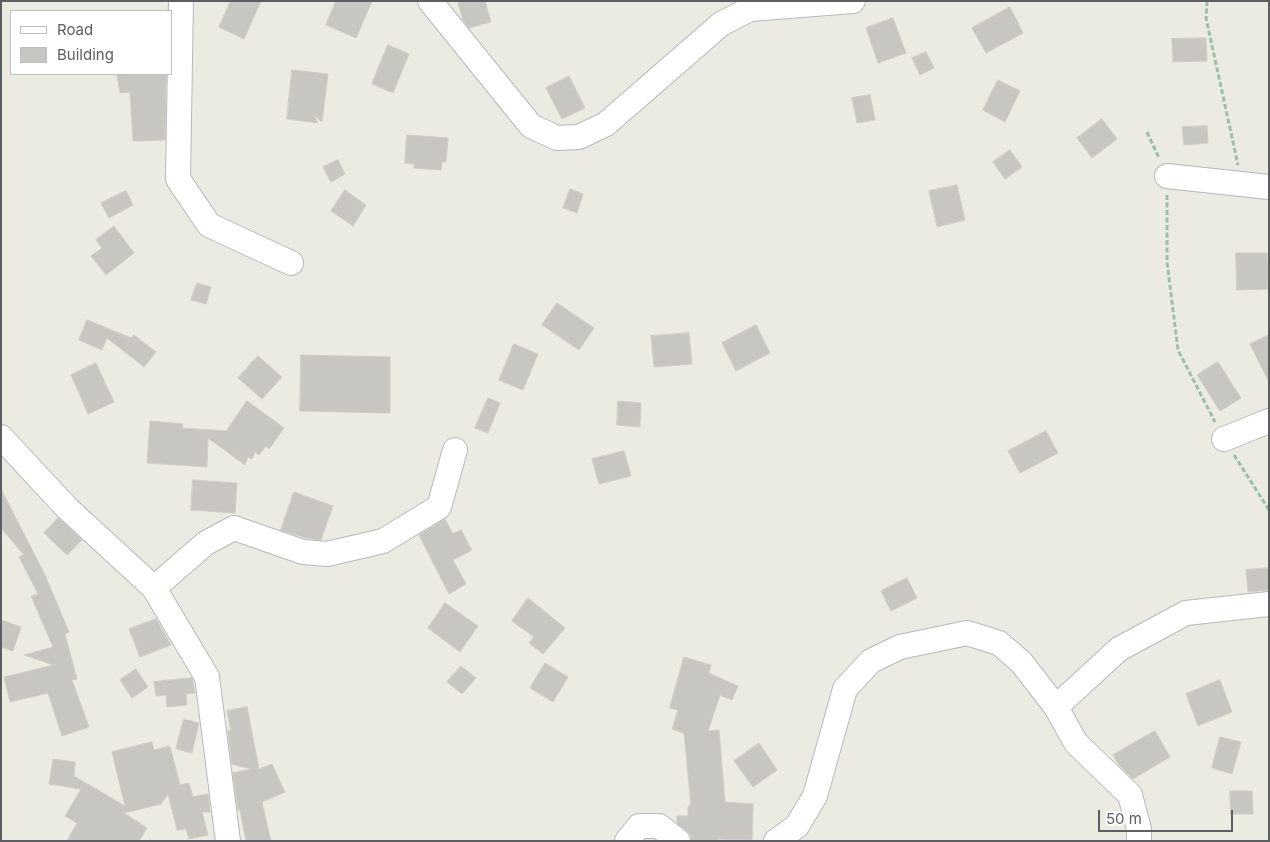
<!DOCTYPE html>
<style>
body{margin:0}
#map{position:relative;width:1270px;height:842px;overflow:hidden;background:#ecebe2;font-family:Inter,sans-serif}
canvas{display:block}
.frame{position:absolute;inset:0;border:2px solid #5b5e62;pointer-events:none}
.legend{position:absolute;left:10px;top:10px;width:162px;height:65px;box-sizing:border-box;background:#fff;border:1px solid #bdbfc0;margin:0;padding:6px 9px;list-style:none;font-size:15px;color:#5b5e62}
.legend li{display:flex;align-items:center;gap:10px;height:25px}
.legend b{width:25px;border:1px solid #bdbfc0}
.scale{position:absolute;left:1098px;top:810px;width:135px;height:22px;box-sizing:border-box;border:2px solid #5b5e62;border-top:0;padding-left:6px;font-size:15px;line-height:18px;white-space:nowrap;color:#5b5e62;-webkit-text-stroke:4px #fff;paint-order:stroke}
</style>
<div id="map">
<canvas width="1270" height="842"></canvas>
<div class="frame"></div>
<ul class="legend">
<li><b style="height:6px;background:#fff"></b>Road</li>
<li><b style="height:14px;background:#c8c6c0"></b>Building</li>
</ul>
<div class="scale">50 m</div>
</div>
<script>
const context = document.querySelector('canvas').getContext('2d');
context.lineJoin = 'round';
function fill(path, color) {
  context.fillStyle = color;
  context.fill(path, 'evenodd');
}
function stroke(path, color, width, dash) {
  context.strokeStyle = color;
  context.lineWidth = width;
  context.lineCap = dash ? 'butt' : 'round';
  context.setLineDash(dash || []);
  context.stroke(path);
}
const building = new Path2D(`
 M 231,1 L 261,1 L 244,39 L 219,27 Z
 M 336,1 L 372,1 L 356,38 L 326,25 Z
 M 466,1 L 485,1 L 491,22 L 469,28 L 463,20 L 458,3 Z
 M 1010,7 L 1023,33 L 986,53 L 972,28 Z
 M 893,18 L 906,53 L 878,63 L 866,28 Z
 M 1206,38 L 1207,61 L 1173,62 L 1172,39 Z
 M 388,45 L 409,54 L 393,93 L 372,84 Z
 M 926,52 L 934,68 L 920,75 L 912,58 Z
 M 292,70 L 328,74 L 322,122 L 313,114 L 318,123 L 287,119 Z
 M 128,74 L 166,74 L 165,140 L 133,141 L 130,92 L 120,93 L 117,75 Z
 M 569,76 L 585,108 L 562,119 L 546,88 Z
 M 998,80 L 1020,91 L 1005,122 L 983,110 Z
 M 870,95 L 875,120 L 857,123 L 852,98 Z
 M 1102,119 L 1117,139 L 1092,158 L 1077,138 Z
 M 1207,126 L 1208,143 L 1184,145 L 1182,127 Z
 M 407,135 L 448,138 L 446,162 L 442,162 L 441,170 L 414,168 L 414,164 L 405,163 Z
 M 1010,150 L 1022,167 L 1005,179 L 993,162 Z
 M 338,160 L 345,174 L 331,182 L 323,167 Z
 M 957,185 L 965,220 L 937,227 L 929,191 Z
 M 570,189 L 583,194 L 577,213 L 563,208 Z
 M 345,190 L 366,205 L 353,226 L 331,211 Z
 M 126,191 L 133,205 L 109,218 L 101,203 Z
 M 114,226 L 134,253 L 106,275 L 91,256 L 102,248 L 96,240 Z
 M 1236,253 L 1267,253 L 1268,289 L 1237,290 Z
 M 197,283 L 211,287 L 206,304 L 191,300 Z
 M 557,303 L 594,328 L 579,350 L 542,325 Z
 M 87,320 L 131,338 L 134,335 L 156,352 L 144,367 L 107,338 L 102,350 L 79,340 Z
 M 756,325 L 770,353 L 736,371 L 722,343 Z
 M 689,333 L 692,364 L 654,367 L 651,336 Z
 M 1269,335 L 1269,382 L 1250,344 Z
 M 514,344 L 538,354 L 523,390 L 499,380 Z
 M 301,355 L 390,357 L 390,413 L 300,411 Z
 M 258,356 L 282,377 L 262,399 L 238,378 Z
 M 1218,362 L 1241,398 L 1220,411 L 1197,375 Z
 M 96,363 L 114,402 L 88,414 L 71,375 Z
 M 488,398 L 500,403 L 488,433 L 475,428 Z
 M 247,401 L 284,428 L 269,449 L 266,446 L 259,455 L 255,452 L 252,459 L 248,457 L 245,465 L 208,438 L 207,467 L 147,463 L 150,421 L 183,424 L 182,428 L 226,431 Z
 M 618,401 L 641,403 L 640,427 L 617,425 Z
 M 1046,431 L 1058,453 L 1020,473 L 1008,451 Z
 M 624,451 L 631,476 L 599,484 L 592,459 Z
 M 193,480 L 237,483 L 235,513 L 191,510 Z
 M 1,489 L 45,575 L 69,632 L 65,634 L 77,679 L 72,680 L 89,727 L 62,736 L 48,693 L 10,702 L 4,677 L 54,665 L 24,655 L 53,647 L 31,596 L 38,594 L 19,557 L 24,555 L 1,528 Z
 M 294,492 L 333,506 L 321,540 L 306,538 L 281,530 Z
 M 58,518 L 82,540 L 67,555 L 44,533 Z
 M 445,519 L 453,534 L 461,530 L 472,550 L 453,560 L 466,584 L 449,594 L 419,535 Z
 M 1269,568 L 1269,590 L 1248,592 L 1246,570 Z
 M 907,578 L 917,598 L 891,611 L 881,591 Z
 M 528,598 L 565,628 L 543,654 L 529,643 L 534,637 L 512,621 Z
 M 445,603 L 478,626 L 460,652 L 428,628 Z
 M 156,619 L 171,645 L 140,657 L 129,629 Z
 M 1,620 L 21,627 L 13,651 L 1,647 Z
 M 684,657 L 711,665 L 709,673 L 738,686 L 732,700 L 720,695 L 708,731 L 719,730 L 725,802 L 753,804 L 752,840 L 717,839 L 717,841 L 691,841 L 691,835 L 687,831 L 677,823 L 677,816 L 688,816 L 688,806 L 691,806 L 684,733 L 672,729 L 678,710 L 670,708 Z
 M 545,663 L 568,677 L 553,702 L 530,688 Z
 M 461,666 L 476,678 L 462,694 L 447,682 Z
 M 136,669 L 148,687 L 132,698 L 120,680 Z
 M 192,678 L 195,693 L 186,694 L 187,705 L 167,707 L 166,695 L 156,696 L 154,682 Z
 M 1220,680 L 1232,712 L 1198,726 L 1186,694 Z
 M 247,707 L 259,769 L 272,764 L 285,792 L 262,802 L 271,841 L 246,841 L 240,810 L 238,810 L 233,773 L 251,769 L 232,764 L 228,730 L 231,731 L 227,711 Z
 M 184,719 L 199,723 L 192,753 L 176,749 Z
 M 1155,731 L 1170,757 L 1133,779 L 1119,765 L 1113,755 Z
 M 1220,737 L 1241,742 L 1232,774 L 1212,768 Z
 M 152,742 L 154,750 L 170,746 L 180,785 L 189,783 L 193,797 L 208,794 L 210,812 L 202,812 L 208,835 L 189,839 L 186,829 L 177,830 L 168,794 L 161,804 L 124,813 L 147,828 L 139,841 L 67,841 L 77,823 L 65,816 L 81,789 L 49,784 L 53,759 L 75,762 L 74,776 L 125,806 L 112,752 Z
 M 759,743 L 777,770 L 753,787 L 734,761 Z
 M 1230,791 L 1252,791 L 1253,814 L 1231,814 Z`);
const path = new Path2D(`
 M 1207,1 L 1206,18 L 1238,165
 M 1147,132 L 1159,158
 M 1167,195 L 1167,262 L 1178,350 L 1215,422
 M 1234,455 L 1269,510`);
const minor = new Path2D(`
 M 181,1 L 178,179 L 209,225 L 291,263
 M 430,1 L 531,126 L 557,138 L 579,137 L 606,124 L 721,24 L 750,9 L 853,1
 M 1167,176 L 1269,187
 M 1,437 L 67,508 L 154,588 L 207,677 L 228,841
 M 1224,439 L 1269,421
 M 154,588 L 206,543 L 234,528 L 303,552 L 327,554 L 383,541 L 439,507 L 455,450
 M 1056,707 L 1119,649 L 1186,613 L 1269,604
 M 627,841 L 639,826 L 659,826 L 678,841
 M 776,841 L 797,826 L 815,796 L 845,689 L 871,661 L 900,647 L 967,633 L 999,643 L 1021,662 L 1056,707 L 1076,743 L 1130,795 L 1139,829 L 1139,841`);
fill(building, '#c8c6c0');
stroke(building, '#d0cdc1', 1);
stroke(minor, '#b5b8bc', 26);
stroke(path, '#99c0a6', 3, [5, 2.5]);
stroke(minor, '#fff', 24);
</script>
